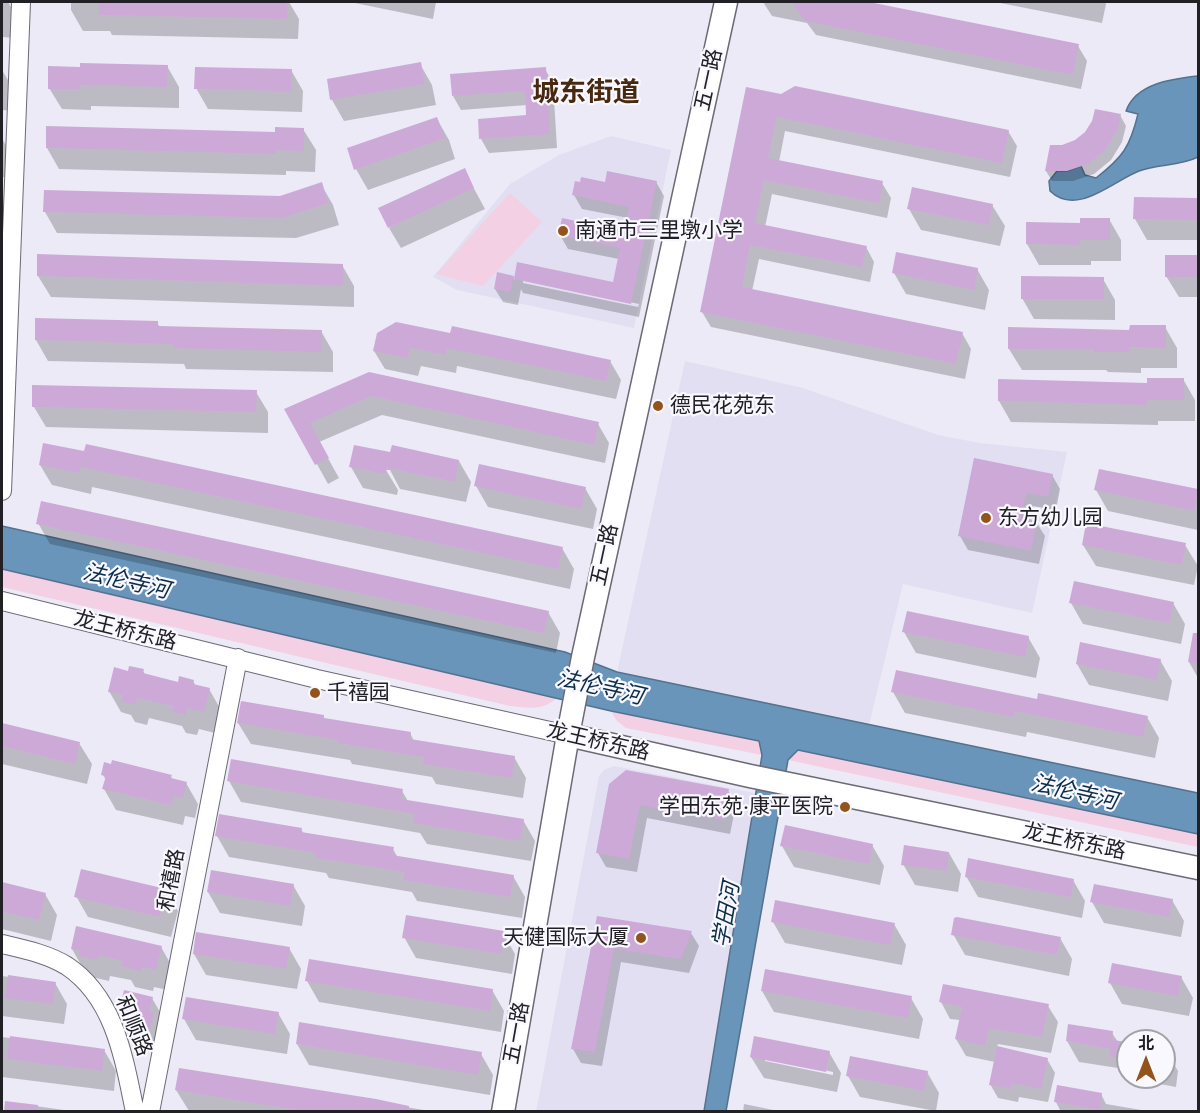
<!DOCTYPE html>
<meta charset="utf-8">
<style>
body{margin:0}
#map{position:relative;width:1200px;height:1113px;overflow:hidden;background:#eceaf6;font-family:"Libre Baskerville","Noto Sans SC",serif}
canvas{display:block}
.frame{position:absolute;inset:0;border:3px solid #212025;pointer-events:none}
.north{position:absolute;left:1116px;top:1029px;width:60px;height:60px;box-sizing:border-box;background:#f9f8ff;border:2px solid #a3a2a8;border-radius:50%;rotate:0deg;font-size:16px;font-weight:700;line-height:24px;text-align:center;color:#212025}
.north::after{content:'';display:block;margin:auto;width:21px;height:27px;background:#93531c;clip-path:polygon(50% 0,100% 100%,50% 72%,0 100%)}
</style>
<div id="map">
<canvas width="1200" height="1113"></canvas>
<div class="frame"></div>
<div class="north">北</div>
</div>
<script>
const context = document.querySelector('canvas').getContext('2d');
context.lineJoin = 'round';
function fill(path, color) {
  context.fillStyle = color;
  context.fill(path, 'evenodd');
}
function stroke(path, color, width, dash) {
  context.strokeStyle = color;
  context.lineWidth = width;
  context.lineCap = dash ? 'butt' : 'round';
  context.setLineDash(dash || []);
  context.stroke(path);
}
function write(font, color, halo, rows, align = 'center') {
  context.font = font + ' "Libre Baskerville","Noto Sans SC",serif';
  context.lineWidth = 4.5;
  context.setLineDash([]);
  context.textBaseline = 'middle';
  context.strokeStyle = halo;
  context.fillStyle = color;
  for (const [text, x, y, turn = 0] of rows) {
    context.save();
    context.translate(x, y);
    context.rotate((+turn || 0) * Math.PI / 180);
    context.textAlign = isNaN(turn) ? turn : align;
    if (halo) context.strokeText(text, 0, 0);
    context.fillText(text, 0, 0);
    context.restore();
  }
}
const built = new Path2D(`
 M 611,136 L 671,150 L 634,328 L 457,290 L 433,277 L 510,184 L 559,155 Z
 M 685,361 L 803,388 L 938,435 L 980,443 L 1067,452 L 1032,613 L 903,584 L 869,725 L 617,672 Z
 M 614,766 L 755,793 L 704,1111 L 536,1112 L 599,776 L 604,770 Z`);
const green = new Path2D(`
 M 510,193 L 542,222 L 483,286 L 436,274 Z
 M 2,569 L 557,698 C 542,711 529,708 510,706 L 2,587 Z
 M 611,711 L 759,741 L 762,755 L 626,728 L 617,721 Z
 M 798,750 L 1198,834 L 1198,847 L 788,760 Z`);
const water = new Path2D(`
 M 1198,76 L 1198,157 C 1180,166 1158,164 1139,171 C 1113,181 1077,217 1050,191 L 1049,181 L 1057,171 L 1067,171 L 1081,166 L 1085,175 L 1096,178 C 1123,157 1130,147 1138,114 L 1126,111 C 1136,83 1172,79 1198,76 Z
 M 2,526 L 565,652 L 617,672 L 1198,793 L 1198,834 L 798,750 L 788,760 L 726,1111 L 704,1111 L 762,755 L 759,741 L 611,711 L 2,569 Z`);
const shadow = new Path2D(`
 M 2,2 L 8,2 L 17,17 L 17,38 L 2,37 Z
 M 71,2 L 289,2 L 299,19 L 298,39 L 112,35 L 110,31 L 83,31 L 71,10 Z
 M 350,2 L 436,2 L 433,19 Z
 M 763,2 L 860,2 L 1078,46 L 1087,61 L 1081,89 L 816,35 L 807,23 L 772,16 Z
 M 995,2 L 1105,2 L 1106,4 L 1102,23 Z
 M 420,64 L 432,85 L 436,105 L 344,121 L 332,100 L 328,80 Z
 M 167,66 L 179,87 L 179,108 L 91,106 L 91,110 L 62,109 L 49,88 Z
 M 545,69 L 553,83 L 557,148 L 489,153 L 481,139 L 528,117 L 527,105 L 461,110 L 453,96 Z
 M 2,70 L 14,90 L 13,111 L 2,110 Z
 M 291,70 L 303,91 L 302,112 L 208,109 L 196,88 Z
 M 781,95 L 1008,131 L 1017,146 L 1010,177 L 785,131 L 779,162 L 882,183 L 891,198 L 887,218 L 772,194 L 765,227 L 866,247 L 874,262 L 870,282 L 759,259 L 752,291 L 962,333 L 971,349 L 965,379 L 711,327 L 702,312 Z
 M 1120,115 L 1126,126 L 1122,142 L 1111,160 L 1094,174 L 1073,181 L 1052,181 L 1046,171 L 1062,146 L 1075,141 Z
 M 437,119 L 449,140 L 455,159 L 368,190 L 356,169 Z
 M 303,129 L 316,150 L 315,172 L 286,171 L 286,175 L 59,169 L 47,148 L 276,134 Z
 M 2,138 L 12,157 L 12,177 L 2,177 Z
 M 464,170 L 485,209 L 401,248 L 389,228 Z
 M 656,182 L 664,196 L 639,317 L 523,293 L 521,289 L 518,305 L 503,302 L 495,289 L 513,277 L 515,280 L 518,264 L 614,284 L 619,259 L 568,249 L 560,235 L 625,233 L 628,218 L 582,209 L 574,195 L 606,184 ZM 523,279 L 639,304 L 638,307 L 523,283 Z
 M 321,184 L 333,205 L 339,225 L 296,238 L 57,233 L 45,212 L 280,197 Z
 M 1135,199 L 1198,199 L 1198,240 L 1147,240 L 1135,219 Z
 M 992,205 L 1005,226 L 1000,246 L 921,230 L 909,209 Z
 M 2,208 L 9,221 L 9,242 L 2,241 Z
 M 1109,219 L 1121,240 L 1121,261 L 1091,261 L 1091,265 L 1039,265 L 1027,244 L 1027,224 L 1082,224 Z
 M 1167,256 L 1198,256 L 1198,297 L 1179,297 L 1166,276 Z
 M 342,265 L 354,286 L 354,307 L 51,297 L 38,276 Z
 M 977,269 L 989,290 L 985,310 L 906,294 L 894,273 Z
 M 1103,279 L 1115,300 L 1115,320 L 1034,319 L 1022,298 Z
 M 36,320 L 157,323 L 160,327 L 321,331 L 333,352 L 333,372 L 186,369 L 184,364 L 48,361 L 36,340 Z
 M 1165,327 L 1177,348 L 1177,368 L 1141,368 L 1141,373 L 1108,372 L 1106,370 L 1022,370 L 1009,349 Z
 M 452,335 L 610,361 L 621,380 L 616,399 L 457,366 L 456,373 L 421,366 L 418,376 L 385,369 L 374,351 Z
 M 369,374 L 598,424 L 609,443 L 605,463 L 382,415 L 319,442 L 339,478 L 328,484 L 287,410 Z
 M 1183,379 L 1195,400 L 1195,421 L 1158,421 L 1158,425 L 1011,422 L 999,401 Z
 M 256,392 L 268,412 L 268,433 L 46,427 L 34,407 Z
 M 44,444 L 562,548 L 574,569 L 570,589 L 92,487 L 91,494 L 52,485 L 40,465 Z
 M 391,454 L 459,461 L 471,482 L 466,502 L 400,489 L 390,470 L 386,470 L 398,490 L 397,495 L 363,488 L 351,467 Z
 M 1100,470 L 1198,490 L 1198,530 L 1108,511 L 1096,490 Z
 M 1052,475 L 1060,489 L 1056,510 L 1033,506 L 1030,521 L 1036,522 L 1045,536 L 1039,564 L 968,550 L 960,536 Z
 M 476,486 L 585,488 L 597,509 L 593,529 L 488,507 Z
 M 38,523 L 548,612 L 560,633 L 556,653 L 50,544 Z
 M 1083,545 L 1185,545 L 1198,566 L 1194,585 L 1096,566 Z
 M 1071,603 L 1173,603 L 1185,624 L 1181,644 L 1083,624 Z
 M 904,632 L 1028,637 L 1040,658 L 1036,678 L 916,653 Z
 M 1193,642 L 1198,643 L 1198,678 L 1189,662 Z
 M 1160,660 L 1172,681 L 1168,701 L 1089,685 L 1077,664 Z
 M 143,671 L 146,676 L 179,683 L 193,681 L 196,686 L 209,689 L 221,710 L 215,733 L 199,729 L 197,735 L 186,733 L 182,726 L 149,718 L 147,725 L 135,722 L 131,715 L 121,712 L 109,691 L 129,672 Z
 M 893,692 L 1038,701 L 1147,717 L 1159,738 L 1155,758 L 1027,732 L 1026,737 L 905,713 Z
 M 323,716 L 325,720 L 410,733 L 414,741 L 514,757 L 526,778 L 523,798 L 436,784 L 432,777 L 352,764 L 350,760 L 251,744 L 238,723 Z
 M 2,724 L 79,743 L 92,764 L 87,784 L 2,764 Z
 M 103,775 L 171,777 L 173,780 L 186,783 L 198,804 L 195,818 L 185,816 L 183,825 L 116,810 L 104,789 L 106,780 Z
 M 229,781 L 402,791 L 408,801 L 523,820 L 535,841 L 531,861 L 427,844 L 420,833 L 241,802 Z
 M 611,785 L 728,791 L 736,804 L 730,834 L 647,818 L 637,872 L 606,867 L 598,853 Z
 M 301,829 L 304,834 L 393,849 L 398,858 L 513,876 L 525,897 L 522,918 L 417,901 L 412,892 L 329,878 L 326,873 L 229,857 L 217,836 Z
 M 872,845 L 884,866 L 880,885 L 794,867 L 782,846 Z
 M 949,853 L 961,874 L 958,892 L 915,885 L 903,864 Z
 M 966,876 L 1073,880 L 1085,901 L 1082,918 L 978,897 Z
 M 2,884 L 45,894 L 57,915 L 51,941 L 2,929 Z
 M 293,885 L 305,906 L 302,926 L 220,913 L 208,892 Z
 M 165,890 L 178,911 L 171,937 L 88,917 L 76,896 Z
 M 1172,900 L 1184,921 L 1181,937 L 1104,923 L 1092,902 Z
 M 598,918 L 691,933 L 699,946 L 689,973 L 621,962 L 602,1066 L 581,1063 L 573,1049 Z
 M 773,922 L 894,924 L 906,945 L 902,965 L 785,943 Z
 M 503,933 L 515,954 L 512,974 L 416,958 L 404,937 Z
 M 953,934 L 1060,938 L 1072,959 L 1069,976 L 965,955 Z
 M 161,947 L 173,968 L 168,990 L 154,987 L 153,991 L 135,987 L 131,980 L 110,976 L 109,981 L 92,977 L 89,971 L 84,970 L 72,949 Z
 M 289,948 L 301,969 L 297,989 L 206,975 L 194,954 Z
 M 2,976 L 55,983 L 67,1004 L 64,1024 L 2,1016 Z
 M 1181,977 L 1193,998 L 1189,1016 L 1122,1004 L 1110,983 Z
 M 307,981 L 492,990 L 504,1011 L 501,1032 L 319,1002 Z
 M 762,991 L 911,998 L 923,1019 L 919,1039 L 774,1012 Z
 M 152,998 L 164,1019 L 162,1049 L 136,1041 L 124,1020 L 125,1014 L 121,1008 Z
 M 941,1002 L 1048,1006 L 1058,1022 L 1051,1053 L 998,1044 L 997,1047 L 1047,1059 L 1055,1073 L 1048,1102 L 1019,1097 L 1018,1102 L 998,1098 L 990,1084 L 995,1062 L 966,1056 L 956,1039 L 960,1020 L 950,1019 Z
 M 278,1013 L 290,1034 L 287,1054 L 196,1040 L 184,1019 Z
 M 1112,1033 L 1118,1042 L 1128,1044 L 1128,1077 L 1164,1077 L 1164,1050 L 1166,1050 L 1178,1071 L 1176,1087 L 1123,1077 L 1118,1068 L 1079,1062 L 1067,1041 Z
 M 2,1037 L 104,1050 L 116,1071 L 114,1091 L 2,1077 Z
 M 297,1044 L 481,1054 L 493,1075 L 490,1095 L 309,1065 Z
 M 829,1052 L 841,1073 L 837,1092 L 764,1078 L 751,1057 ZM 765,1058 L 833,1072 L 833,1075 L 765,1061 Z
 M 180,1070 L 436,1112 L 189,1111 L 176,1090 Z
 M 927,1072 L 939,1093 L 936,1111 L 860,1097 L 848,1076 Z
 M 1101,1094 L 1106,1104 L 1153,1112 L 1061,1112 L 1056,1102 Z
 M 7,1102 L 78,1112 L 6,1112 Z
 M 744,1104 L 783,1112 L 743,1112 Z`);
const building = new Path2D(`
 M 99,2 L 287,2 L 287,19 L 99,15 Z
 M 792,2 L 869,2 L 1079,44 L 1073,75 L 805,21 Z
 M 421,62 L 425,84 L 330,100 L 327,79 Z
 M 80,63 L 168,65 L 167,87 L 80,85 L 80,89 L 48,89 L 48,66 L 80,67 Z
 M 195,67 L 292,69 L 291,91 L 194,89 Z
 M 546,67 L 550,134 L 479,139 L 478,119 L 526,115 L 525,91 L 452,96 L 450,74 Z
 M 795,86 L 1009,130 L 1002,163 L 777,117 L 768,158 L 883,181 L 879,203 L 764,180 L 755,223 L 867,246 L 862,267 L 750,245 L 742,287 L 963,332 L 956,364 L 700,312 L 746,87 L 781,94 Z
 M 1095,109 L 1121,114 L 1117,131 L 1105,150 L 1088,164 L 1067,171 L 1045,171 L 1050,145 L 1062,145 L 1075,140 L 1085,132 L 1092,121 Z
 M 437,117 L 445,138 L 354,170 L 347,148 Z
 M 46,126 L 275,132 L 275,127 L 304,128 L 304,151 L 275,150 L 275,154 L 46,148 Z
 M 465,168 L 474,188 L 388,228 L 378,208 Z
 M 607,171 L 657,181 L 631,304 L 514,279 L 517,262 L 613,282 L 620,248 L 558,235 L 562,218 L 624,231 L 629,207 L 572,195 L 575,181 L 580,182 L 581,177 L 605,182 Z
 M 322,182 L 328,203 L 283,218 L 43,212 L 44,190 L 280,196 Z
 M 912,187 L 993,204 L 989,225 L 907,209 Z
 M 1134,197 L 1198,198 L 1197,220 L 1133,219 Z
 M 1080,218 L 1110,218 L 1110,240 L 1080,240 L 1080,245 L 1026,244 L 1026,222 L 1080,223 Z
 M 896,252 L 978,268 L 974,290 L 892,273 Z
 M 37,254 L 343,264 L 343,286 L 37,276 Z
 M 1165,255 L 1198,255 L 1198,277 L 1165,277 Z
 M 497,272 L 514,276 L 510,292 L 494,289 Z
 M 1021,276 L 1104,277 L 1104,299 L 1021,299 Z
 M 35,318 L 158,321 L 158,326 L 322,330 L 321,352 L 173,348 L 173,344 L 35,340 Z
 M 396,322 L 450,333 L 452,326 L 611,360 L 606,381 L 447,348 L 446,355 L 410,348 L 408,358 L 373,351 L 377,333 Z
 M 1130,325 L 1166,325 L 1166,348 L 1129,347 L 1129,352 L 1094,352 L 1094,350 L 1008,349 L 1008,327 L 1129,330 Z
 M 369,372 L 599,422 L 594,445 L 371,396 L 310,423 L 329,458 L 315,465 L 284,409 Z
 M 1147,378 L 1184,378 L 1184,400 L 1147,400 L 1147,405 L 998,401 L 998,379 L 1147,383 Z
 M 32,385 L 257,390 L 256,412 L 32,407 Z
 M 43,443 L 84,451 L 86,444 L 563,547 L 558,569 L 81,467 L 79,473 L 39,465 Z
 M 354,445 L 390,452 L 392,445 L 459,460 L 455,482 L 387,468 L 385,474 L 349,467 Z
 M 974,458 L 1053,474 L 1048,497 L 1026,493 L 1021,517 L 1037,521 L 1031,551 L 958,536 Z
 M 479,464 L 586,487 L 581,509 L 474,486 Z
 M 1099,469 L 1198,489 L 1194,511 L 1094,490 Z
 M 41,501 L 549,611 L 544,633 L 36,524 Z
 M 1086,523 L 1186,543 L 1182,565 L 1082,545 Z
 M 1074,581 L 1174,602 L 1169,623 L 1069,603 Z
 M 907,611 L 1029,636 L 1025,657 L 902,632 Z
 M 1193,633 L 1198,633 L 1198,664 L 1188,662 Z
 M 1080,642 L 1161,659 L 1157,680 L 1076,664 Z
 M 129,666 L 144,669 L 143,673 L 178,682 L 179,676 L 194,680 L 193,684 L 210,688 L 204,712 L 187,708 L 186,715 L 172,712 L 173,706 L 137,698 L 135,705 L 121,701 L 123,695 L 108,692 L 114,667 L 128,671 Z
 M 896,670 L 1037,699 L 1038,693 L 1148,716 L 1143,737 L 1015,711 L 1014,717 L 891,692 Z
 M 241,701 L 324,715 L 324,718 L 411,732 L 410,739 L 515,756 L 512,778 L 422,764 L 424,757 L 338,743 L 339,740 L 237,723 Z
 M 2,723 L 80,742 L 75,764 L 2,746 Z
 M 231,759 L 403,789 L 401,799 L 524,819 L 520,841 L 413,823 L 415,814 L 227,781 Z
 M 112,760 L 172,775 L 171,778 L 187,782 L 183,798 L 174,796 L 171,805 L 102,789 L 106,776 L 101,775 L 104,762 L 111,764 Z
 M 626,770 L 729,789 L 723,820 L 640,805 L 629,859 L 596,853 L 609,784 Z
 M 219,814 L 302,828 L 301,832 L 394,847 L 392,855 L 514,875 L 510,897 L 403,880 L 405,872 L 316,858 L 316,853 L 215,836 Z
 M 785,825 L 873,844 L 869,864 L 780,846 Z
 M 904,845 L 949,852 L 947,871 L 901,865 Z
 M 968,858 L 1074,879 L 1071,897 L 965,877 Z
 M 81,869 L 166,889 L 160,917 L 74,897 Z
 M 211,870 L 294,884 L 290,906 L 207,892 Z
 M 2,882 L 46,893 L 39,920 L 2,912 Z
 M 1094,884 L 1173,899 L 1169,917 L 1090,902 Z
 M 775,900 L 895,923 L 890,945 L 771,922 Z
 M 406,915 L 504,931 L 501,954 L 402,938 Z
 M 597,916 L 692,931 L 681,959 L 614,949 L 595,1052 L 571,1049 Z
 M 957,917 L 1061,937 L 1057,955 L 951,935 L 954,918 Z
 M 76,926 L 162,946 L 156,970 L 142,967 L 141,971 L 121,966 L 122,961 L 99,955 L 97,960 L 79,956 L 80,951 L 71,949 Z
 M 196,932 L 290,947 L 286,969 L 193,954 Z
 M 309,959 L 493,989 L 490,1011 L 305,981 Z
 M 1112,963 L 1182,976 L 1178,996 L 1108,983 Z
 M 765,969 L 912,996 L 908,1018 L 761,991 Z
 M 8,975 L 56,982 L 53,1004 L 5,998 Z
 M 943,984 L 1049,1004 L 1042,1037 L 989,1028 L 985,1046 L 955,1039 L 962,1007 L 939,1002 Z
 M 124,990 L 153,997 L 149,1011 L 154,1012 L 150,1029 L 122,1020 L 125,1009 L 120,1008 Z
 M 186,997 L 279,1012 L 275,1034 L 182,1019 Z
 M 299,1022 L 482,1052 L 478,1075 L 296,1044 Z
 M 1068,1024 L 1113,1031 L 1112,1043 L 1112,1040 L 1128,1042 L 1128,1060 L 1109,1057 L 1111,1049 L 1066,1041 Z
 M 10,1036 L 105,1049 L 102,1071 L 7,1059 Z
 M 754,1036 L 830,1051 L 826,1072 L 750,1057 Z
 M 997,1046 L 1048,1058 L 1041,1089 L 1012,1083 L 1011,1089 L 989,1085 Z
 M 850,1056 L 928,1071 L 924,1091 L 846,1076 Z
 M 179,1068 L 376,1099 L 409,1106 L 409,1112 L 310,1112 L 175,1090 Z
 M 1057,1085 L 1102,1093 L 1100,1110 L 1054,1102 Z
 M 5,1101 L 38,1105 L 37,1112 L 4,1112 Z`);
const minor = new Path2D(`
 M 2,491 L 21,2
 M 2,601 L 317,679 L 568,735
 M 2,944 C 23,949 48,954 67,966 C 115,998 124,1059 135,1112
 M 150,1112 L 238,658`);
const major = new Path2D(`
 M 568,735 L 750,776 L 1198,868
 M 503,1112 L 568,735 L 583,657 L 726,2`);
const markers = [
 [563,231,6,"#93531c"],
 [658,406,6,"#93531c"],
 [986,518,6,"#93531c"],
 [315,693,6,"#93531c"],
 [845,807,6,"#93531c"],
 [641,938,6,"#93531c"]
];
const streetNames = [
 ["五一路",709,80,-78],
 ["五一路",605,555,-78],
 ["龙王桥东路",125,631,14],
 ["龙王桥东路",598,742,13],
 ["龙王桥东路",1074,842,12],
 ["和禧路",172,880,-79],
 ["和顺路",133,1026,68],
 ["五一路",517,1033,-80]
];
const poiNames = [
 ["南通市三里墩小学",575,231],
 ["德民花苑东",670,406],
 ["东方幼儿园",998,518],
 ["千禧园",327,693],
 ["学田东苑·康平医院",833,807,"right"],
 ["天健国际大厦",629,938,"right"]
];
const waterNames = [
 ["法伦寺河",126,582,13],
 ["法伦寺河",600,688,13],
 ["法伦寺河",1074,793,13],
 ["学田河",727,915,-80]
];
const districtNames = [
 ["城东街道",586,93]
];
fill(built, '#e3dff2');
fill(green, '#f3d0e3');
fill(water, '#6995bb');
stroke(water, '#53728e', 1.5);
fill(shadow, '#0003');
fill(building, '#cda9d7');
stroke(minor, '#6c6a74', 20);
stroke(major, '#6c6a74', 25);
stroke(minor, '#fff', 18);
stroke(major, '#fff', 22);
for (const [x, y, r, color] of markers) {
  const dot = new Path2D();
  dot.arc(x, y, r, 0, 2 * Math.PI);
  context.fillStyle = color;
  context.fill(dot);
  stroke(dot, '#f9f8ff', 2);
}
write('21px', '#212025', '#f9f8ff', streetNames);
write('21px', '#212025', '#f9f8ff', poiNames, 'left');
write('italic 22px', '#0b2d48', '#f9f8ff', waterNames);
write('bold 27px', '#48280f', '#f9f8ff', districtNames);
</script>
